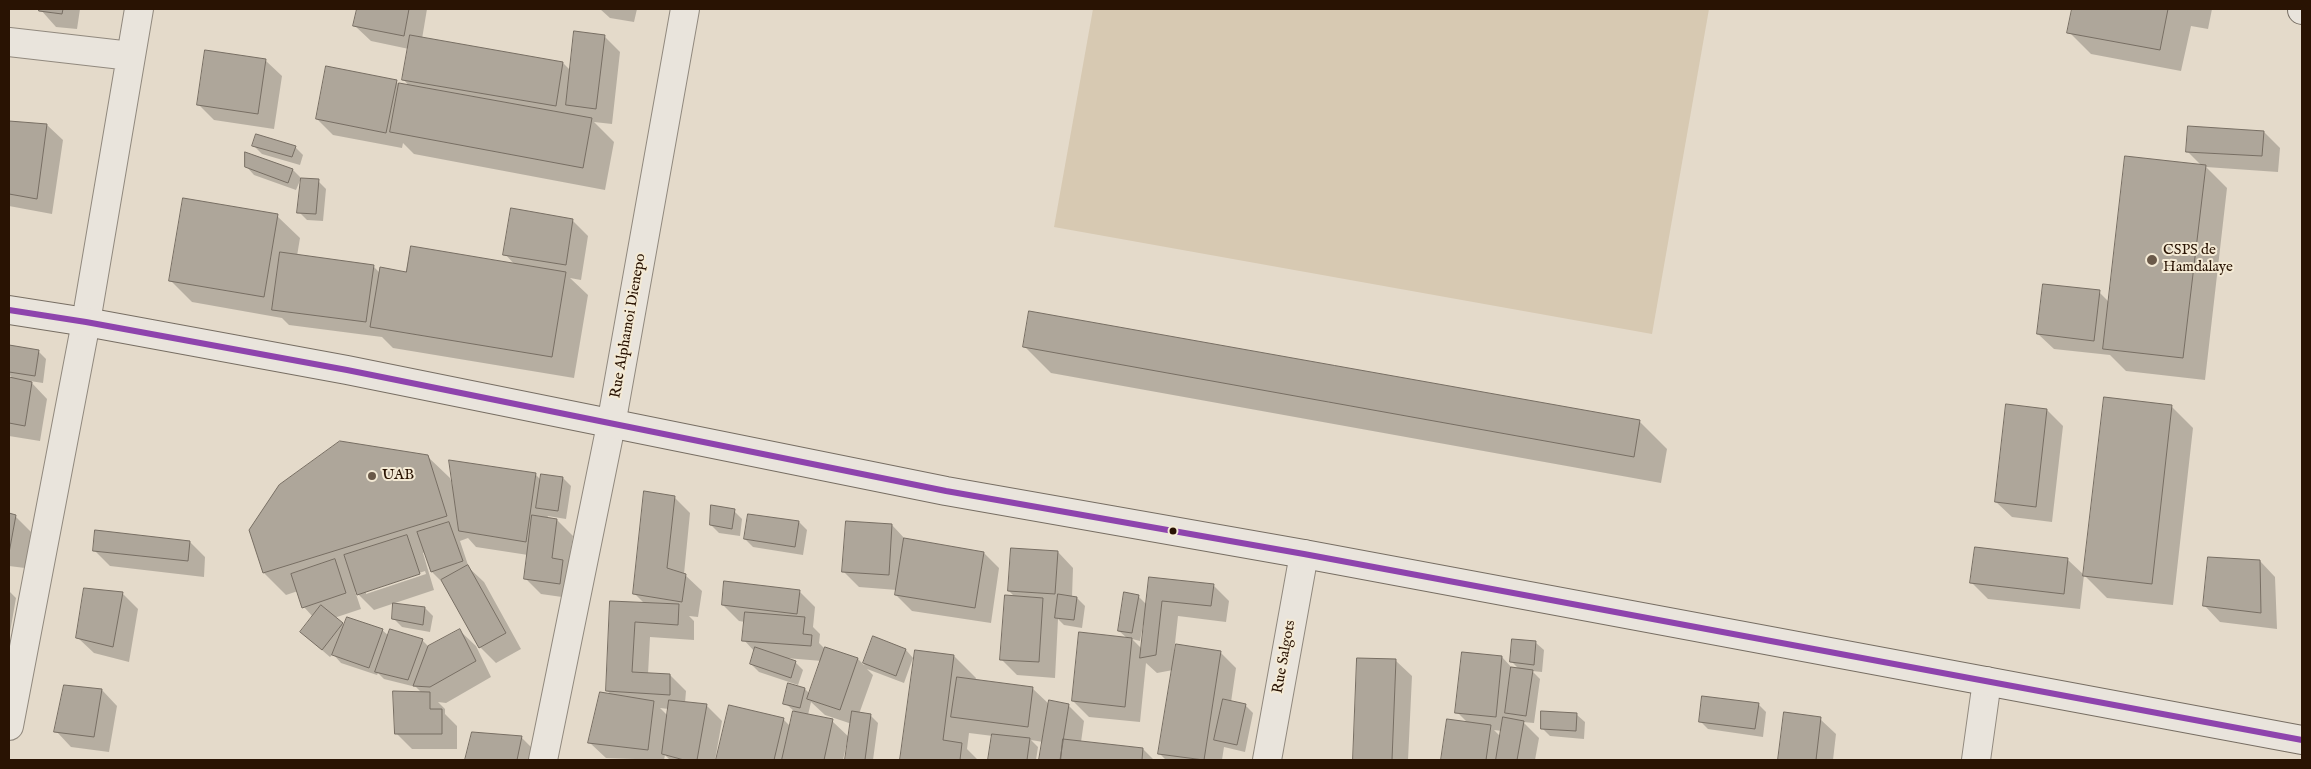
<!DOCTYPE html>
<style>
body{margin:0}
#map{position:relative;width:2311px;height:769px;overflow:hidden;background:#e4daca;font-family:"IM FELL English",serif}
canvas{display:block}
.frame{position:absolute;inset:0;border:10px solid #291303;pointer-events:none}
</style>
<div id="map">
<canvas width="2311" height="769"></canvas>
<div class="frame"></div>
</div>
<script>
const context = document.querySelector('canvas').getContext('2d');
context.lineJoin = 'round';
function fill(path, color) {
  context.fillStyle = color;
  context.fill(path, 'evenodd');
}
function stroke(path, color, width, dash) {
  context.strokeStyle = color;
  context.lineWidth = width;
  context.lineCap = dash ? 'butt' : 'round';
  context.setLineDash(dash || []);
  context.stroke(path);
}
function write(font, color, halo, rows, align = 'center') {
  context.font = font + ' "IM FELL English",serif';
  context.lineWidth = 4;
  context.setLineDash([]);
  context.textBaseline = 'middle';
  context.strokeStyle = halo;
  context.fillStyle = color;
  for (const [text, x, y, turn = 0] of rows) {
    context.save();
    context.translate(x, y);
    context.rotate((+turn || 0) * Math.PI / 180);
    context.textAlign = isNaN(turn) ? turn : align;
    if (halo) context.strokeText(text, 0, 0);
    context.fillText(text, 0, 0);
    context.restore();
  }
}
const green = new Path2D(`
 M 1093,9 L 1709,9 L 1652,334 L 1054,227 Z`);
const shadow = new Path2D(`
 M 40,9 L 80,9 L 77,29 L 56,27 Z
 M 358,9 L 427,9 L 422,39 L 563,63 L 571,71 L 604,36 L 620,52 L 612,124 L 594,122 L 614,142 L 605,190 L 414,154 L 403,143 L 402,148 L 333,135 L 317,119 L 396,81 L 399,85 L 410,87 L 404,80 L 409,49 L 371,41 L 355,26 Z
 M 600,9 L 637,9 L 634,22 L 610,18 Z
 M 2073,9 L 2212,9 L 2208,29 L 2191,26 L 2181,71 L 2091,54 L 2069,32 Z
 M 206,52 L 266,61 L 282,76 L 274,129 L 214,120 L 198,104 Z
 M 9,122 L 47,125 L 63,140 L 52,214 L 9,206 Z
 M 2264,132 L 2280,148 L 2278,172 L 2206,167 L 2227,188 L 2205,380 L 2126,371 L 2110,355 L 2054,349 L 2038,334 L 2099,292 L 2109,302 L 2202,166 L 2187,151 Z
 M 254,146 L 295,147 L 303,155 L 300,165 L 262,154 Z
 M 246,154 L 293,170 L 301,178 L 296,190 L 254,175 L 246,166 Z
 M 318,181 L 326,189 L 323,221 L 307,220 L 299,212 Z
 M 277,216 L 300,238 L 297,256 L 373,266 L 380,273 L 515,265 L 505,254 L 572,220 L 588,236 L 581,280 L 570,278 L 588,295 L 574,378 L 393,348 L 382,337 L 289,325 L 282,318 L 192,302 L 170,280 Z
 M 9,346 L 38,351 L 46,359 L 43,383 L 30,381 L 47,399 L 40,441 L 9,436 L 9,379 L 14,380 L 9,374 Z
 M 1024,346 L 1640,422 L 1667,449 L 1661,483 L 1051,373 Z
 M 2171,406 L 2193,428 L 2173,605 L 2107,598 L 2085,576 Z
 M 2047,410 L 2063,426 L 2052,522 L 2012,517 L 1996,502 Z
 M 427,456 L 450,478 L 453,487 L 451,461 L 536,475 L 541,480 L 563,478 L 571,486 L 566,519 L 548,516 L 547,519 L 557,520 L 573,536 L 568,567 L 578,577 L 576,599 L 541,594 L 525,578 L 528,555 L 476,547 L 468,538 L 460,541 L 469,568 L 484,582 L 521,649 L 496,663 L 480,647 L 442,579 L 440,580 L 432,572 L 425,552 L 423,553 L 434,590 L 374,610 L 355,591 L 361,609 L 334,618 L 345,626 L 382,630 L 389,636 L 422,640 L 429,647 L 460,631 L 476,646 L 491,677 L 446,703 L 438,702 L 445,709 L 445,714 L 457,726 L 457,749 L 412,749 L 396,733 L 422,693 L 416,687 L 384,679 L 378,673 L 377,675 L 341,663 L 333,654 L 330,657 L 309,639 L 313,617 L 304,607 L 298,591 L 286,595 L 264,573 L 251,530 ZM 425,571 L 426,574 L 366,594 L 366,591 Z
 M 674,497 L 690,513 L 684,574 L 702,591 L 698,617 L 689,616 L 694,621 L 694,640 L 650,637 L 648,674 L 670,675 L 686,691 L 685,703 L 706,705 L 722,721 L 715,760 L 670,760 L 665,755 L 664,760 L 606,758 L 590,743 L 612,695 L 607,691 L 611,602 L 645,604 L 634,593 ZM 660,708 L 669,709 L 668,716 Z
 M 734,511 L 742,519 L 740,536 L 719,533 L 711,525 Z
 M 9,514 L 15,516 L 31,532 L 25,568 L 9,566 Z
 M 799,522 L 807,530 L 803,555 L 753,547 L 745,539 Z
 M 892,525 L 906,540 L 984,553 L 999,568 L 991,623 L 912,611 L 896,595 L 897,590 L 859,587 L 843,571 Z
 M 190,542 L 205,557 L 204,577 L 110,566 L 94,550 Z
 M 1976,549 L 2068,560 L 2084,575 L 2080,609 L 1988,599 L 1972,583 Z
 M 1058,552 L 1073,568 L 1072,597 L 1077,598 L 1085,606 L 1082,628 L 1064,625 L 1058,619 L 1055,678 L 1017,675 L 1001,659 L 1015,597 L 1009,591 Z
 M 2260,561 L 2275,577 L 2277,629 L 2220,622 L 2205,606 Z
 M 1213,585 L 1229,601 L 1226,622 L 1178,616 L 1174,652 L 1221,653 L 1236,668 L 1231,702 L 1245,705 L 1253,713 L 1245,752 L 1224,747 L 1222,760 L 1166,760 L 1160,754 L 1173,670 L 1157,673 L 1146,663 L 1140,722 L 1089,717 L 1073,701 L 1127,638 L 1119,631 L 1138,596 L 1147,605 ZM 1143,625 L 1145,625 L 1142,649 L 1132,639 L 1140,641 Z
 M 9,591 L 16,598 L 9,638 Z
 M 799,591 L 815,607 L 813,627 L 820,634 L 819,643 L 826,650 L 858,659 L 864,665 L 874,638 L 906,650 L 913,658 L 904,683 L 867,669 L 873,675 L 859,714 L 870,715 L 878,723 L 873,760 L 846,760 L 849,743 L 847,742 L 843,760 L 718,760 L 730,706 L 784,720 L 790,726 L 794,711 L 785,703 L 805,689 L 810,694 L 822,661 L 786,658 L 795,662 L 803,670 L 798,685 L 759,672 L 751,664 L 755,652 L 744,640 L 745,622 L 739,621 L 723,605 ZM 811,702 L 825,715 L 852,724 L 850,738 L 832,721 L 808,715 Z
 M 122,593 L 138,609 L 129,662 L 94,653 L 78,638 Z
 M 425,608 L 433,616 L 430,632 L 402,627 L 394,619 Z
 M 1536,643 L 1544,650 L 1542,672 L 1532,671 L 1540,679 L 1534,723 L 1523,722 L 1539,738 L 1535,760 L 1443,760 L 1448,721 L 1468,723 L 1457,712 L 1463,654 L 1502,657 L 1513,669 L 1519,669 L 1512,662 ZM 1494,730 L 1502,731 L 1501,737 Z
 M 916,651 L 954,656 L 976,678 L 975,681 L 1032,688 L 1050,705 L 1068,705 L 1084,721 L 1081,742 L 1143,749 L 1154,760 L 1040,760 L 1043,742 L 1031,740 L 1038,747 L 1036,760 L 989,760 L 993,736 L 969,733 L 967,749 L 978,760 L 901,760 Z
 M 1358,659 L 1396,661 L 1412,676 L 1408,760 L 1355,760 Z
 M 102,690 L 117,706 L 109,752 L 71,747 L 56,731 Z
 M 1758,704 L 1766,712 L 1763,737 L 1708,729 L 1700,721 Z
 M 1542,712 L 1577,715 L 1585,722 L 1584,739 L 1550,736 L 1542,728 Z
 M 1785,714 L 1820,719 L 1836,734 L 1833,760 L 1780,760 Z
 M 473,733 L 522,738 L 537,753 L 536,760 L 467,760 Z`);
const building = new Path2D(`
 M 39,9 L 63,9 L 62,14 L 39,11 Z
 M 357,9 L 409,9 L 404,36 L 353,26 Z
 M 2072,9 L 2168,9 L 2160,50 L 2067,33 Z
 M 574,31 L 605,35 L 596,109 L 566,105 Z
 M 410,35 L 563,62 L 556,106 L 402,80 Z
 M 205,50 L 266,59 L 258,114 L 197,105 Z
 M 326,66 L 397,80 L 386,133 L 316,119 Z
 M 399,83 L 592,118 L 583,168 L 390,132 Z
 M 9,121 L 47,124 L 37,199 L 9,194 Z
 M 2188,126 L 2264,131 L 2262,156 L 2186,152 Z
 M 256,134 L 296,146 L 292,157 L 252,146 Z
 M 245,152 L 293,169 L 288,183 L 245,167 Z
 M 2125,156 L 2206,165 L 2183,358 L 2103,349 Z
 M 301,178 L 319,179 L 316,214 L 297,213 Z
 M 183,198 L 278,214 L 264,297 L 169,281 Z
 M 511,208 L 573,219 L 566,265 L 503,255 Z
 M 411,246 L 566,272 L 552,357 L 370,327 L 380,267 L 406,272 Z
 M 280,252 L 374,265 L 366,322 L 272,310 Z
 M 2043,284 L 2100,290 L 2094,341 L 2037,334 Z
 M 1029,311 L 1640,420 L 1634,457 L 1023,347 Z
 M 9,345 L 39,350 L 35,376 L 9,372 Z
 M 9,377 L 32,382 L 25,426 L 9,423 Z
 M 2104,397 L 2172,405 L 2152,584 L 2083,576 Z
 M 2006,404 L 2047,409 L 2036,507 L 1995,502 Z
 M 340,441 L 428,455 L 447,516 L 263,573 L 249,530 L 279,485 Z
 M 449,460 L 536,473 L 526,542 L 459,531 Z
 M 541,474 L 563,477 L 558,511 L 536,508 Z
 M 644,491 L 675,496 L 667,568 L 686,574 L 682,602 L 633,594 Z
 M 711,505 L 735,509 L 732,529 L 710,525 Z
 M 9,513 L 16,515 L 9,553 Z
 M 748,514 L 799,521 L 795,547 L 744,539 Z
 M 532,515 L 557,519 L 552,558 L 563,560 L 560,584 L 524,579 Z
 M 846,521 L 892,524 L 889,575 L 842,572 Z
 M 449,522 L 463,561 L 431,572 L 417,532 Z
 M 95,530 L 190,541 L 188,561 L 93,551 Z
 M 407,535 L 420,574 L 357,595 L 344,555 Z
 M 904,538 L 984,552 L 975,608 L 895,595 Z
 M 1975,547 L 2068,558 L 2064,594 L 1970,583 Z
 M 1011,548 L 1058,551 L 1055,594 L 1008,591 Z
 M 2208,557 L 2260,560 L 2261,613 L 2203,606 Z
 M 335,559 L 346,593 L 302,608 L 291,574 Z
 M 468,565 L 506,633 L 479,648 L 441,580 Z
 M 1149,577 L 1214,584 L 1211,606 L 1162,601 L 1156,655 L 1140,658 Z
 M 724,581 L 800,590 L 797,614 L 722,605 Z
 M 84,588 L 123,592 L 113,647 L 76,638 Z
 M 1124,592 L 1139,595 L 1132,633 L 1118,631 Z
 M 1058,594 L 1077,597 L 1074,620 L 1055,618 Z
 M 1005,595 L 1043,598 L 1039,662 L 1000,660 Z
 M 610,601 L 679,604 L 678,625 L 635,622 L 632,672 L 670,674 L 670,695 L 606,691 Z
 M 393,603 L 425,607 L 423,625 L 392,619 Z
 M 321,605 L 343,623 L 322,650 L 300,632 Z
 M 745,612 L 805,617 L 803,634 L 812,635 L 811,646 L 742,641 Z
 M 347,617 L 383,629 L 369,668 L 332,655 Z
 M 390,629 L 423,639 L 408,680 L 375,672 Z
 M 460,629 L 476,661 L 430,687 L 413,686 L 428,646 Z
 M 1079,632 L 1132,638 L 1125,707 L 1072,701 Z
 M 873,636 L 906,649 L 896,676 L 863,663 Z
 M 1512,639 L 1536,641 L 1534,665 L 1510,662 Z
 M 1176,644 L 1221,651 L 1204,760 L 1158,754 Z
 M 755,647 L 796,661 L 791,678 L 750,664 Z
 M 825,647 L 858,658 L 840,710 L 807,699 Z
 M 915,650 L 954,655 L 943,740 L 962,743 L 960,760 L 900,760 Z
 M 1462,652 L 1502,656 L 1496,717 L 1455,713 Z
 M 1357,658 L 1396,659 L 1392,760 L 1353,760 Z
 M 1511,667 L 1533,670 L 1526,716 L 1505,713 Z
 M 957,677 L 1033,687 L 1028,727 L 951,717 Z
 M 788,683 L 805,688 L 800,708 L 783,704 Z
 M 64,685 L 102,689 L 94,737 L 54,732 Z
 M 393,691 L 430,692 L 430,709 L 442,709 L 442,734 L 395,734 Z
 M 600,692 L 654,701 L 648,750 L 588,743 Z
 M 1702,696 L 1759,703 L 1755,729 L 1699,722 Z
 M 1223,699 L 1246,704 L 1237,745 L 1214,740 Z
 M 669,700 L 707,704 L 697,760 L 684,760 L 662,754 Z
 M 1049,700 L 1069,704 L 1060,760 L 1039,760 Z
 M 729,705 L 784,718 L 774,760 L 716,760 Z
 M 793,711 L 833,719 L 824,760 L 782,760 Z
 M 852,711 L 871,714 L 865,760 L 845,760 Z
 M 1541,711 L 1577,713 L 1576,731 L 1541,729 Z
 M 1784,712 L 1821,717 L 1816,760 L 1778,760 Z
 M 1503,717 L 1524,721 L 1517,760 L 1496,760 Z
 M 1447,719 L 1491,725 L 1486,760 L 1441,760 Z
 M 472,732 L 522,736 L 517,760 L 465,760 Z
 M 992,734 L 1030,738 L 1027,760 L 988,760 Z
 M 1063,739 L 1143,748 L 1142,760 L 1061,760 Z`);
const street = new Path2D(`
 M 9,42 L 131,56
 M 9,726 L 86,322 L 139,9
 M 543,760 L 611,425 L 685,9
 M 1267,760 L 1304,554
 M 1976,760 L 1987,681`);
const secondary = new Path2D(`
 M 2302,9 L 2302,10
 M 9,310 L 86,322 L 347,370 L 946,491 L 1304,554 L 2302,740`);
const bus1 = new Path2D(`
 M 9,310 L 86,322 L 347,370 L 946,491 L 1304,554 L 2302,740`);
const markers = [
 [2152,260,6,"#6a5949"],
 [372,476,5,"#6a5949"],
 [1173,531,4.5,"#291303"]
];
const poiNames = [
 ["CSPS de",2163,251],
 ["Hamdalaye",2163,268],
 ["UAB",382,476]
];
const streetNames = [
 ["Rue Alphamoi Dienepo",629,326,-80],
 ["Rue Salgots",1285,657,-80]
];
fill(green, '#d7c9b2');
fill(shadow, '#0003');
fill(building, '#aea69a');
stroke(building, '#776e63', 1);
stroke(street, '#91897e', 30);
stroke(secondary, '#776e63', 30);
stroke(street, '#e9e4dc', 28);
stroke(secondary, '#e9e4dc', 28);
stroke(bus1, '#8e44ad', 6);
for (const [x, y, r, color] of markers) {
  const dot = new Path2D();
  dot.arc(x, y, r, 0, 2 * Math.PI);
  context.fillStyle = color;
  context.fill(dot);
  stroke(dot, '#f4ead5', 2);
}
write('15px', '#291303', '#f4ead5', poiNames, 'left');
write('15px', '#291303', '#f4ead5', streetNames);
</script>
